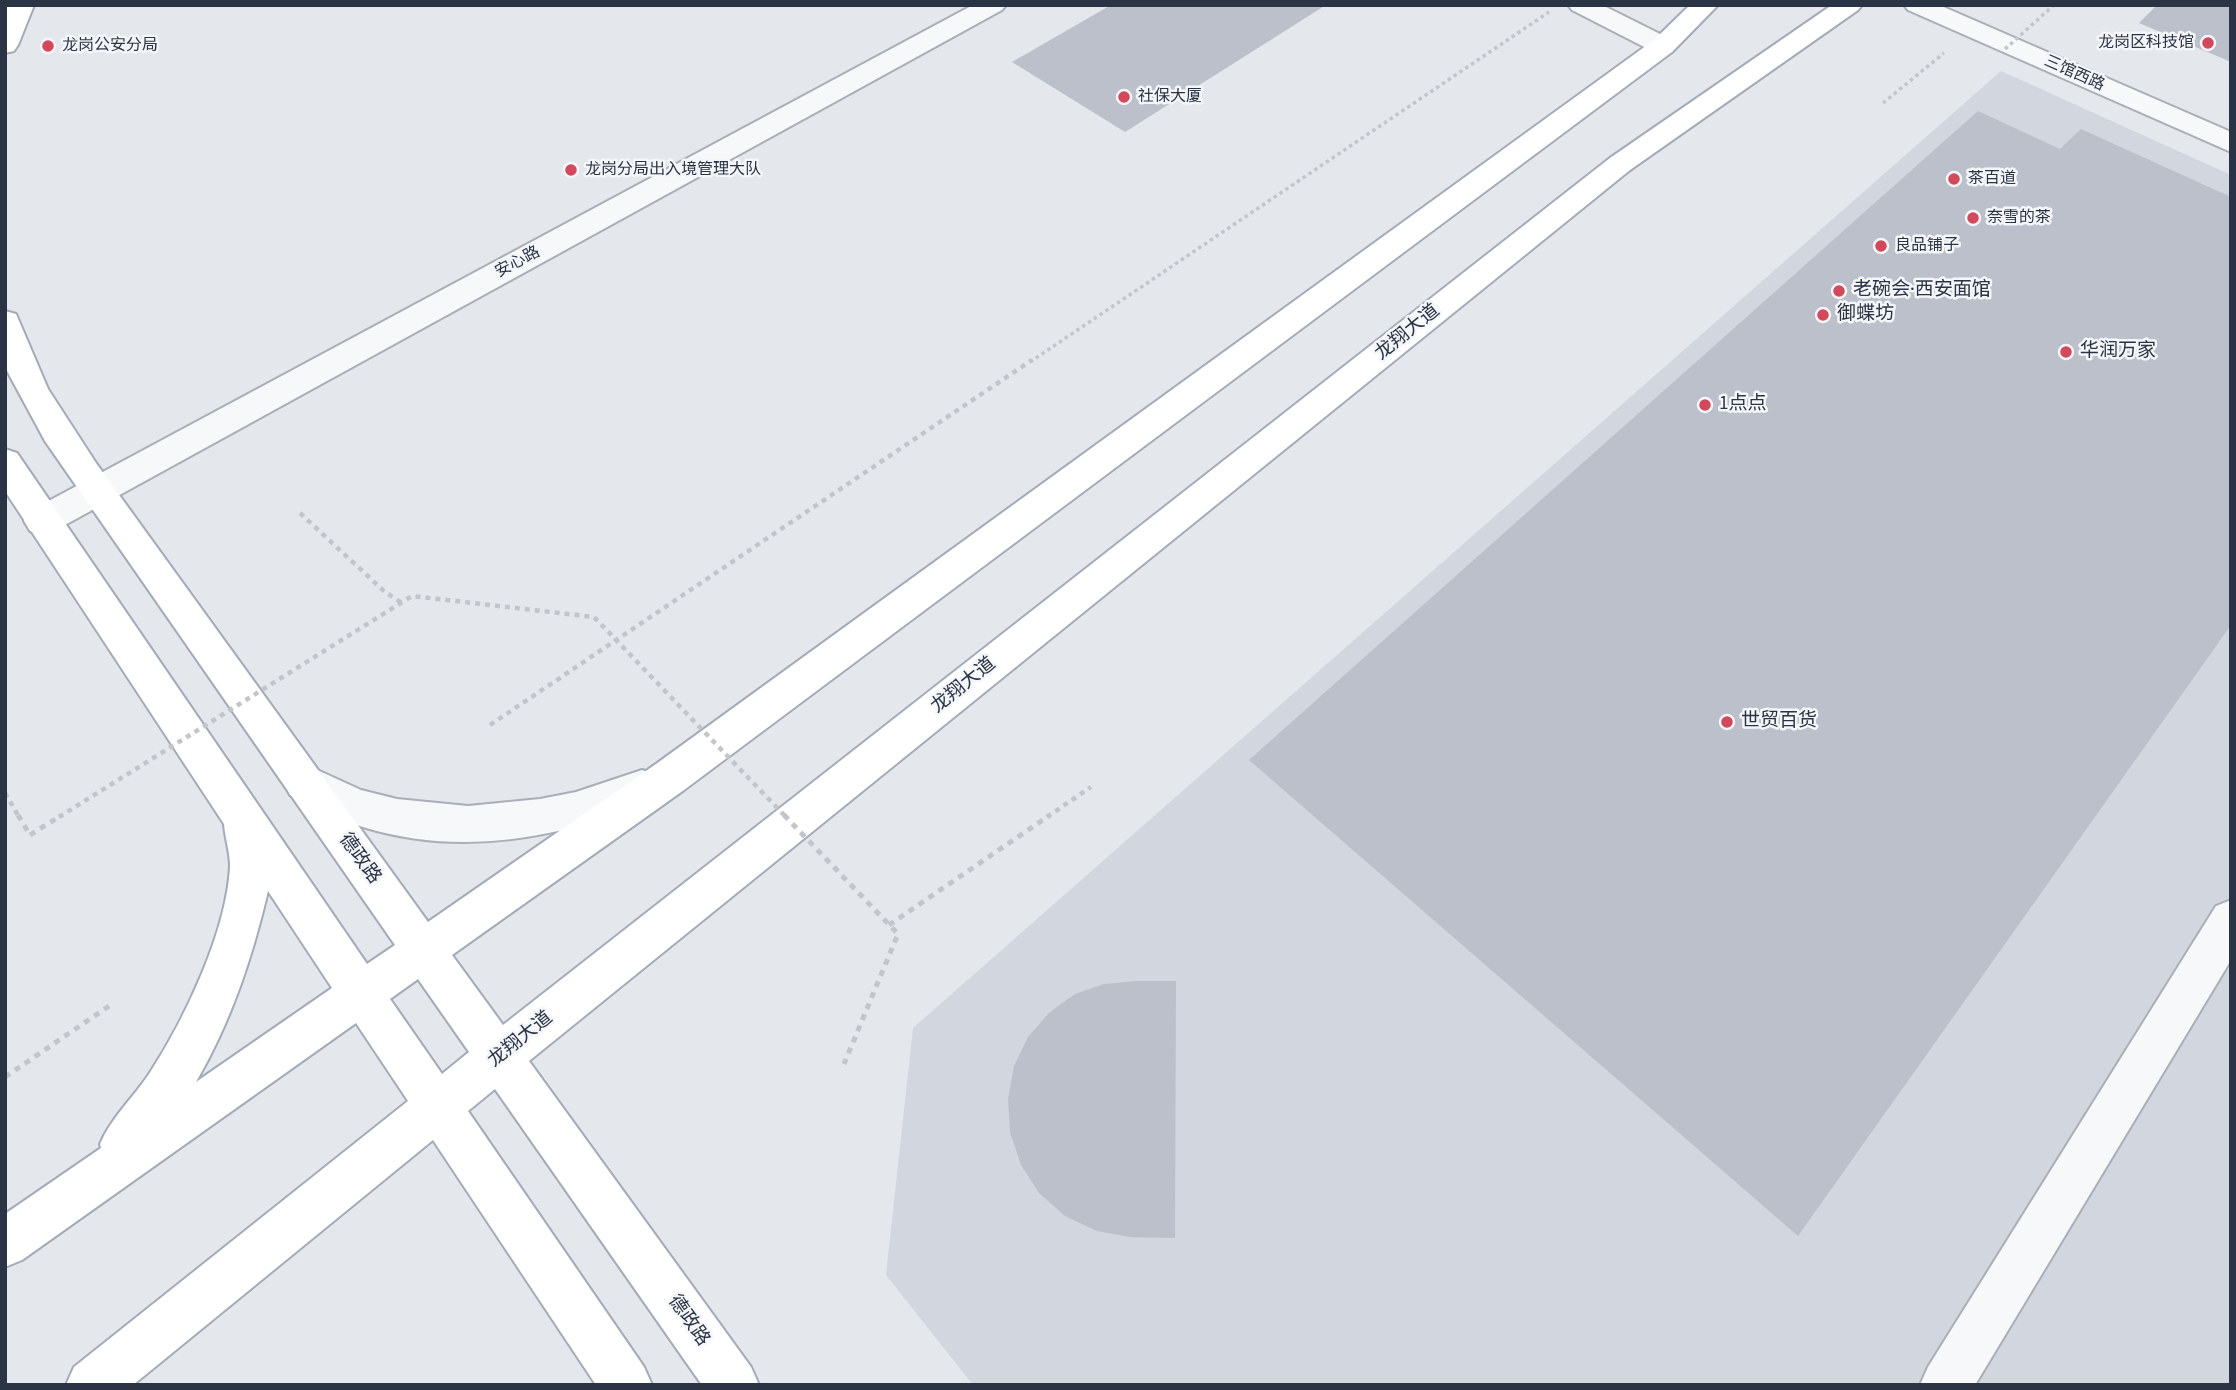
<!DOCTYPE html>
<meta charset="utf-8">
<style>
body{margin:0}
#map{position:relative;width:2236px;height:1390px;overflow:hidden;background:#e4e7ec;font-family:"Source Sans 3",sans-serif}
canvas{display:block}
.frame{position:absolute;inset:0;border:7px solid #2b3445;pointer-events:none}
</style>
<div id="map">
<canvas width="2236" height="1390"></canvas>
<div class="frame"></div>
</div>
<script>
const context = document.querySelector('canvas').getContext('2d');
context.lineJoin = 'round';
function fill(path, color) {
  context.fillStyle = color;
  context.fill(path, 'evenodd');
}
function stroke(path, color, width, dash) {
  context.strokeStyle = color;
  context.lineWidth = width;
  context.lineCap = dash ? 'butt' : 'round';
  context.setLineDash(dash || []);
  context.stroke(path);
}
function write(font, color, halo, rows, align = 'center') {
  context.font = font + ' "Source Sans 3","Noto Sans SC",sans-serif';
  context.lineWidth = 5;
  context.setLineDash([]);
  context.textBaseline = 'middle';
  context.strokeStyle = halo;
  context.fillStyle = color;
  for (const [text, x, y, turn = 0] of rows) {
    context.save();
    context.translate(x, y);
    context.rotate((+turn || 0) * Math.PI / 180);
    context.textAlign = isNaN(turn) ? turn : align;
    if (halo) context.strokeText(text, 0, 0);
    context.fillText(text, 0, 0);
    context.restore();
  }
}
const built = new Path2D(`
 M 2001,71 L 2231,175 L 2231,1385 L 973,1385 L 886,1275 L 913,1028 Z`);
const building = new Path2D(`
 M 1111,5 L 1326,5 L 1125,132 L 1012,62 Z
 M 2157,5 L 2231,5 L 2231,62 L 2139,23 Z
 M 1978,111 L 2060,149 L 2081,129 L 2231,197 L 2231,625 L 1798,1236 L 1249,760 Z
 M 1136,981 L 1176,981 L 1175,1238 L 1130,1237 L 1097,1231 L 1065,1216 L 1039,1193 L 1021,1165 L 1010,1132 L 1008,1099 L 1014,1066 L 1028,1037 L 1049,1013 L 1075,994 L 1104,984 Z`);
const pathFar2 = new Path2D(`
 M 1883,103 L 1944,53
 M 1030,362 L 1549,12`);
const pathFar1 = new Path2D(`
 M 300,513 L 385,592 L 402,603
 M 490,725 L 1032,360
 M 5,793 L 19,817
 M 1047,817 L 1091,787`);
const path = new Path2D(`
 M 18,815 L 30,835
 M 889,925 L 1050,815
 M 5,1077 L 112,1004`);
const minor = new Path2D(`
 M 973,5 L 1006,5 L 1002,10 L 54,531 L 42,535 L 30,531 L 24,521 L 30,511 Z
 M 1568,5 L 1602,5 L 1672,40 L 1676,46 L 1672,52 L 1663,54 L 1654,52 L 1572,10 Z
 M 1904,5 L 1939,5 L 2231,132 L 2231,152 L 1908,10 Z
 M 304,764 L 361,790 L 397,799 L 468,806 L 540,799 L 576,792 L 642,770 L 656,775 L 662,788 L 656,801 C 561,837 463,858 363,827 C 337,820 314,807 290,795 L 284,782 L 290,769 Z
 M 2231,900 L 2231,960 L 1975,1385 L 1920,1385 L 1928,1367 L 2216,906 Z`);
const major = new Path2D(`
 M 8,5 L 34,5 L 18,45 L 14,51 L 5,53 L 5,12 Z
 M 1690,5 L 1718,5 L 1672,52 L 684,790 L 452,955 L 503,1025 L 1610,158 L 1832,5 L 1862,5 L 1858,10 L 1630,170 L 529,1061 L 751,1367 L 759,1385 L 702,1385 L 495,1089 L 468,1111 L 644,1367 L 652,1385 L 596,1385 L 433,1140 L 133,1385 L 66,1385 L 74,1367 L 408,1101 L 356,1023 L 22,1260 L 5,1267 L 5,1214 L 101,1148 L 100,1144 C 111,1118 133,1098 149,1074 C 184,1021 227,931 230,866 C 230,852 225,838 224,824 L 5,491 L 5,449 L 17,453 L 367,964 L 395,945 L 45,441 L 5,367 L 5,311 L 16,314 L 48,389 L 96,463 L 428,922 L 656,764 L 1654,40 ZM 268,891 L 332,988 L 196,1082 C 231,1022 252,958 268,891 ZM 418,979 L 469,1052 L 442,1074 L 390,999 Z`);
const pathBridgeFar2 = new Path2D(`
 M 2005,49 L 2054,5`);
const pathBridgeFar1 = new Path2D(`
 M 59,817 L 412,596 L 594,617 L 786,817`);
const pathBridge = new Path2D(`
 M 784,815 L 898,934 L 844,1064
 M 30,835 L 62,815`);
const markers = [
 [2208,43,7,"#d1495b"],
 [48,46,7,"#d1495b"],
 [1124,97,7,"#d1495b"],
 [571,170,7,"#d1495b"],
 [1954,179,7,"#d1495b"],
 [1973,218,7,"#d1495b"],
 [1881,246,7,"#d1495b"],
 [1839,291,7,"#d1495b"],
 [1823,315,7,"#d1495b"],
 [2066,352,7,"#d1495b"],
 [1705,405,7,"#d1495b"],
 [1727,722,7,"#d1495b"]
];
const farPoinames = [
 ["龙岗区科技馆",2194,43,"right"],
 ["龙岗公安分局",62,46],
 ["社保大厦",1138,97],
 ["龙岗分局出入境管理大队",585,170],
 ["茶百道",1968,179],
 ["奈雪的茶",1987,218],
 ["良品铺子",1895,246]
];
const farStreetnames = [
 ["三馆西路",2074,74,24],
 ["安心路",518,263,-28]
];
const poiNames = [
 ["老碗会·西安面馆",1853,291],
 ["御蝶坊",1837,315],
 ["华润万家",2080,352],
 ["1点点",1719,405],
 ["世贸百货",1741,722]
];
const streetNames = [
 ["龙翔大道",1408,333,-39],
 ["龙翔大道",964,686,-39],
 ["德政路",359,859,54],
 ["龙翔大道",521,1040,-39],
 ["德政路",688,1321,55]
];
fill(built, '#d2d6de');
fill(building, '#bbc0ca');
stroke(minor, '#a9aeb7', 4);
stroke(major, '#a3abb8', 4);
stroke(pathFar2, '#c2c5cb', 3.5, [3.5, 3.5]);
stroke(pathFar1, '#c2c5cb', 4.5, [5, 5]);
stroke(path, '#c2c5cb', 5, [6, 6]);
fill(minor, '#f7f8fa');
fill(major, '#fff');
stroke(pathBridgeFar2, '#c2c5cb', 3.5, [3.5, 3.5]);
stroke(pathBridgeFar1, '#c2c5cb', 4.5, [5, 5]);
stroke(pathBridge, '#c2c5cb', 5, [6, 6]);
for (const [x, y, r, color] of markers) {
  const dot = new Path2D();
  dot.arc(x, y, r, 0, 2 * Math.PI);
  context.fillStyle = color;
  context.fill(dot);
  stroke(dot, '#f4f6f9', 2.5);
}
write('16px', '#2b3445', '#f4f6f9', farPoinames, 'left');
write('16px', '#2b3445', '#f4f6f9', farStreetnames);
write('19px', '#2b3445', '#f4f6f9', poiNames, 'left');
write('19px', '#2b3445', '#f4f6f9', streetNames);
</script>
